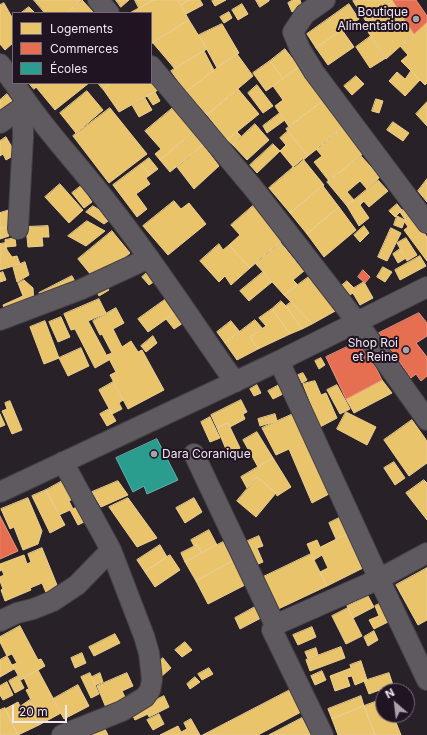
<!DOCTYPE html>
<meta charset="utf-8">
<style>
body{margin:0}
#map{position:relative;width:427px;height:735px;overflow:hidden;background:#282228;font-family:Inter,sans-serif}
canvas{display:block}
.legend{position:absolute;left:12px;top:12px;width:140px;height:72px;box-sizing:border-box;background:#201422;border:1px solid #736875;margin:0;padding:5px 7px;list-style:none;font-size:12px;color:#f0e7f1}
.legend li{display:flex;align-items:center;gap:8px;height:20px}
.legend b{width:20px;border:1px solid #736875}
.north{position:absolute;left:375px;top:683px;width:40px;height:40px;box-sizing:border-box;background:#201422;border:1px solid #736875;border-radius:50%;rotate:332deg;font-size:11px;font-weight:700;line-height:16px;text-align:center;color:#f0e7f1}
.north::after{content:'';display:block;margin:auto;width:14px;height:18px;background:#aaa2ab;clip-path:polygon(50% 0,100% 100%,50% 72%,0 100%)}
.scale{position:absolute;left:12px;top:705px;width:55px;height:18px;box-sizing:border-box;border:2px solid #f0e7f1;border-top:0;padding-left:5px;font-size:12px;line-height:14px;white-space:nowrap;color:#f0e7f1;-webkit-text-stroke:3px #201422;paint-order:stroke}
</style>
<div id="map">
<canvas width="427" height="735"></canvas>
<ul class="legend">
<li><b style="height:11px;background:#e9c46a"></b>Logements</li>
<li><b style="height:11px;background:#e76f51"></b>Commerces</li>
<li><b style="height:11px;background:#2a9d8f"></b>Écoles</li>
</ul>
<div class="north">N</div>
<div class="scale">20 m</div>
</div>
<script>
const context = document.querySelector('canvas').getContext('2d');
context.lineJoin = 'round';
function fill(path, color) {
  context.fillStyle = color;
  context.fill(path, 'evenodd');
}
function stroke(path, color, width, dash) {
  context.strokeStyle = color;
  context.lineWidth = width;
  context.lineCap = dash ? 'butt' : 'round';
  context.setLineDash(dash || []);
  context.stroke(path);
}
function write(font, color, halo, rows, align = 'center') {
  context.font = font + ' Inter,sans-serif';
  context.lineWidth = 4;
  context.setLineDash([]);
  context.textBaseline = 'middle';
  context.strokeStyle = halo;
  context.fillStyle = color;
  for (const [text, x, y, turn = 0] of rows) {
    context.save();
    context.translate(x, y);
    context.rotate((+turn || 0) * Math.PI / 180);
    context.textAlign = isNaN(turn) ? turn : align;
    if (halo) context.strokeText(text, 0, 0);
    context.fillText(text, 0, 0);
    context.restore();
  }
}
const homes = new Path2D(`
 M 34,0 L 83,0 L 67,13 L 45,13 Z
 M 82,0 L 94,13 L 67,13 Z
 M 116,0 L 129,0 L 121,7 Z
 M 135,0 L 154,0 L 139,8 Z
 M 154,0 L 178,0 L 189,20 L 151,44 L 151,13 L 130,13 Z
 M 178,0 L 189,0 L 181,5 Z
 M 189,0 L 200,0 L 203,5 L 186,14 L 181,5 Z
 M 214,0 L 226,0 L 215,6 L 212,1 Z
 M 256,0 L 269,0 L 269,1 L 260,7 Z
 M 293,0 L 300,0 L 302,6 L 292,12 L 288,3 Z
 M 355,0 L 392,0 L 393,1 L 367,23 L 353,1 Z
 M 393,1 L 414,34 L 386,59 L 364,26 Z
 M 4,3 L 13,19 L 13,43 L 5,50 L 0,44 L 0,5 Z
 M 242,4 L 248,14 L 238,20 L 232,10 Z
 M 349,4 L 359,19 L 316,48 L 307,34 Z
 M 29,7 L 35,13 L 21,13 Z
 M 229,12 L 232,18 L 224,23 L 220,17 Z
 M 189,20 L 207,49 L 175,69 L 153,43 Z
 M 427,22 L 427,83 L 425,85 L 401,61 L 408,55 L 400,46 Z
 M 222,24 L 239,53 L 217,68 L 199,35 Z
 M 342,30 L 354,47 L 328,65 L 316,48 Z
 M 371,36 L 386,58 L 370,68 L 356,47 Z
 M 285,49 L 299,67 L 283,79 L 270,61 Z
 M 204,51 L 214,70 L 186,92 L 171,71 Z
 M 237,54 L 253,76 L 207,115 L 186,92 L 214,70 Z
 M 270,61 L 283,79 L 266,91 L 253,73 Z
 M 299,67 L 323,101 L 289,127 L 275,106 L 283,100 L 273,86 Z
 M 411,71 L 420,80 L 405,96 L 389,81 L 397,72 L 405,79 Z
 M 356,76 L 364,84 L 352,95 L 344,86 Z
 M 151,82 L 158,90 L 119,112 L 103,89 L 111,83 L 151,83 Z
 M 29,83 L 41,83 L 34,89 Z
 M 41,83 L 89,83 L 55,110 L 36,87 Z
 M 98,83 L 111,83 L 103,89 Z
 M 257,85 L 273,106 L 263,113 L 248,93 Z
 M 238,89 L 259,114 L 227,140 L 207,115 Z
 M 87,91 L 103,110 L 76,133 L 60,113 Z
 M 155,92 L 160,101 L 153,105 L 147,96 Z
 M 7,94 L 14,103 L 0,113 L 0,100 Z
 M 145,98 L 152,110 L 139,117 L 132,105 Z
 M 376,99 L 383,101 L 379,113 L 372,111 Z
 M 323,101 L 330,110 L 333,107 L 346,126 L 308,156 L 286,129 Z
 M 427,102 L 427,126 L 416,114 Z
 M 174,107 L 195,131 L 160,160 L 155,154 L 161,149 L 145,131 Z
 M 110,108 L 147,154 L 109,183 L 73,136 Z
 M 280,113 L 285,120 L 267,133 L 263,126 Z
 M 393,122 L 409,133 L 403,141 L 387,130 Z
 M 255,124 L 269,140 L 247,160 L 233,145 Z
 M 343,128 L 364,153 L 329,181 L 314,162 L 322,156 L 316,149 Z
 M 288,131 L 308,156 L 294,168 L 280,151 L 286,145 L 280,138 Z
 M 237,132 L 241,136 L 233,145 L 227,140 Z
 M 193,133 L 203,145 L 170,172 L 160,160 Z
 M 6,137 L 16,154 L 6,160 L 3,154 L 0,156 L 0,141 Z
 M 273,144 L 280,151 L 257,173 L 250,165 Z
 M 203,145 L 219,166 L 194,189 L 177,167 Z
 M 361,156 L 380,177 L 367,189 L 360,181 L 347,192 L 354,200 L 347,206 L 327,182 Z
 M 149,158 L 158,169 L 150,175 L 141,164 Z
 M 303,159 L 324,185 L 290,213 L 269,188 Z
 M 141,164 L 150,175 L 146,178 L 150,184 L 136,194 L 147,209 L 137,217 L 113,185 Z
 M 427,179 L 427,202 L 418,191 Z
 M 378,180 L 388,191 L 369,207 L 359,196 Z
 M 60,184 L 83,210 L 69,223 L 45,197 Z
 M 81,186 L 92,202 L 84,208 L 72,193 Z
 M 323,186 L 339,207 L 307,234 L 290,213 Z
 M 359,196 L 364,201 L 360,205 L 369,218 L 359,226 L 347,206 Z
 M 174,201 L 181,209 L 189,203 L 206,224 L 168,255 L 143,226 Z
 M 397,204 L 402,210 L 395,217 L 389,211 Z
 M 254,205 L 284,239 L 250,268 L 229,245 L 240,235 L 231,225 Z
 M 93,206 L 112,218 L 104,224 L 86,212 Z
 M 339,207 L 356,230 L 324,257 L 307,234 Z
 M 406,208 L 410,214 L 404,218 L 400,212 Z
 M 13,209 L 9,226 L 0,229 L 0,213 Z
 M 411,214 L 427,237 L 427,261 L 404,230 L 408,227 L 404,221 L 405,218 Z
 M 397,216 L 405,220 L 402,228 L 394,225 Z
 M 87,221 L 105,231 L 86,246 L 68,236 Z
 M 9,226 L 9,236 L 0,239 L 0,229 Z
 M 48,226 L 49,237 L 42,237 L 43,246 L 28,247 L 26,227 Z
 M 364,226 L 369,233 L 360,242 L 354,235 Z
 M 391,228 L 401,233 L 387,261 L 378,257 Z
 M 112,231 L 130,253 L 96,281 L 78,259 Z
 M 15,238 L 16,246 L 6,247 L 5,240 Z
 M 406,238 L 417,255 L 407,261 L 397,243 Z
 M 280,242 L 304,271 L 293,280 L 298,285 L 284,295 L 255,263 Z
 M 5,243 L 7,250 L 12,257 L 17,256 L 20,264 L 0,270 L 0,244 Z
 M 219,244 L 223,250 L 229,245 L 250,268 L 231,285 L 225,276 L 219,282 L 200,261 Z
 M 400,249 L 406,258 L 398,263 L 393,254 Z
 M 420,256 L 426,266 L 400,280 L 395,270 Z
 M 25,262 L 29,275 L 17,282 L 13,267 Z
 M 383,267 L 392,272 L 385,282 L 377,277 Z
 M 3,272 L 6,280 L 0,282 L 0,273 Z
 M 148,272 L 155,281 L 149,285 L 142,277 Z
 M 263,272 L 272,282 L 249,301 L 240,291 Z
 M 72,276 L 78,287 L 44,303 L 39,293 Z
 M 310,276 L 337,310 L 312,324 L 284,295 Z
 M 24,280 L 33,288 L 34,303 L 6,314 L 3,305 L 23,296 L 18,283 Z
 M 347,281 L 354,288 L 351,290 L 353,293 L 346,297 L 339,288 Z
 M 364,282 L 373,298 L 360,305 L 351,290 Z
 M 106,286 L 109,290 L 99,296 L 97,292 Z
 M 99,299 L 106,313 L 88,321 L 109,360 L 95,368 L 75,329 L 71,330 L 64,314 Z
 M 166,299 L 176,312 L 148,332 L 138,319 Z
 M 281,301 L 286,306 L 302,329 L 290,334 L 272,309 Z
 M 291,302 L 312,324 L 302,329 L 286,306 Z
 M 116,308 L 124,323 L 113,329 L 122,347 L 131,341 L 138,352 L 142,350 L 164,390 L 128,409 L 110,375 L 116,372 L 107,355 L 112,353 L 102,334 L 100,335 L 93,321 Z
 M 272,309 L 290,334 L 258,349 L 250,337 L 266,326 L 259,318 Z
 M 176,312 L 183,323 L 174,329 L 166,319 Z
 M 61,317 L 70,337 L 58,342 L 49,322 Z
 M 255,320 L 263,329 L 250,337 L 258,349 L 237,360 L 225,343 Z
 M 45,321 L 59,358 L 44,364 L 30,327 Z
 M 231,321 L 240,332 L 225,343 L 217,332 Z
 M 153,336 L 157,343 L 146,352 L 141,346 Z
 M 81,348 L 89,366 L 68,376 L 59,358 Z
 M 321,358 L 325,365 L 319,369 L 315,361 Z
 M 303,373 L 307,380 L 302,383 L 298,375 Z
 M 382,380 L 392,393 L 354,413 L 346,399 Z
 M 315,381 L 321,395 L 326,393 L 337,418 L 320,427 L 303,384 Z
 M 113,382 L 123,400 L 119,403 L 122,409 L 112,414 L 99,390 Z
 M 257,385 L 261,393 L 254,396 L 250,389 Z
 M 279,385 L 283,394 L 273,399 L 268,391 Z
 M 337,385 L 350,409 L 340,414 L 327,390 Z
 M 241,400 L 247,412 L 243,414 L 245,419 L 230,427 L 228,423 L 217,428 L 211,415 Z
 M 10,401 L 22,430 L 12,434 L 2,411 L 7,409 L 5,403 Z
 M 109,409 L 116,421 L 107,426 L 100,414 Z
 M 346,412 L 376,427 L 367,445 L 337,429 Z
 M 0,414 L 5,425 L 0,427 Z
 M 275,414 L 277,421 L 260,426 L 258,419 Z
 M 293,414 L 329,494 L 312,503 L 289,449 L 276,455 L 262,428 Z
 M 210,417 L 220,438 L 210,442 L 201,422 Z
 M 412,420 L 427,441 L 427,463 L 409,476 L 384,440 Z
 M 228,423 L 240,448 L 228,454 L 217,428 Z
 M 257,432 L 273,458 L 258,467 L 243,440 Z
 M 273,458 L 291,487 L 277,496 L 276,493 L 257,477 L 247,488 L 241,477 Z
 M 394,462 L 405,478 L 395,485 L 384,468 Z
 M 257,477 L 276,493 L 256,517 L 237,501 Z
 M 68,478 L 78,496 L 69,501 L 73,509 L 80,505 L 88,520 L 78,525 L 70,510 L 59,515 L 46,490 Z
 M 424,480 L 427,483 L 427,520 L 406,493 Z
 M 118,481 L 128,495 L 101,507 L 92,492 Z
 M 46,490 L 65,525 L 50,533 L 32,496 Z
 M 28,498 L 42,531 L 38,544 L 23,550 L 14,527 L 10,529 L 1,509 Z
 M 128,498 L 157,538 L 137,547 L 109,507 Z
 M 194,498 L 202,512 L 185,523 L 176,508 Z
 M 339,518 L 347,534 L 336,539 L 329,523 Z
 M 209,530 L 217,545 L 202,553 L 197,545 L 194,546 L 191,540 Z
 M 347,534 L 363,568 L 327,586 L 320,572 L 328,568 L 322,555 L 314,560 L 307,544 L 317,540 L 320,547 Z
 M 259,536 L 263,546 L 257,548 L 263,562 L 251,567 L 241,544 Z
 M 223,542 L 233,561 L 196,581 L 185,562 Z
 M 160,545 L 167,557 L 145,572 L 137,560 Z
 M 197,545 L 202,553 L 185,562 L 181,553 Z
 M 42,548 L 59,590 L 47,595 L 42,583 L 30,588 L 31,590 L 5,601 L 1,590 L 3,589 L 0,581 L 0,577 L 4,575 L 2,570 L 0,571 L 0,564 L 24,555 L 27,564 L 31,562 L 28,554 Z
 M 311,554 L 327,586 L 274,611 L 259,579 Z
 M 170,555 L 180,570 L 155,587 L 145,572 Z
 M 233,561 L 245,585 L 208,604 L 196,581 Z
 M 427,568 L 427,620 L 418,625 L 396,585 Z
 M 368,596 L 374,607 L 353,618 L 347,606 Z
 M 381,603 L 390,621 L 374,629 L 369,620 L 379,616 L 375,606 Z
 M 255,607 L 261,618 L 240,629 L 235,618 Z
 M 348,608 L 362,636 L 346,644 L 332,616 Z
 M 20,626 L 38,660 L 41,659 L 45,666 L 21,680 L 12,665 L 17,663 L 12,654 L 7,656 L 0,642 L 0,637 Z
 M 312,627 L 316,637 L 298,645 L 293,635 Z
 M 374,631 L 378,640 L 368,646 L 364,637 Z
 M 115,634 L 120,643 L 94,656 L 89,647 Z
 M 185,642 L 192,650 L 182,657 L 175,650 Z
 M 341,647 L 345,658 L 310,671 L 306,660 Z
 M 316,648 L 318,655 L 308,659 L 305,652 Z
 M 82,653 L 86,663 L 75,668 L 71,658 Z
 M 7,656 L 14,669 L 0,677 L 0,660 Z
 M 163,658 L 171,668 L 162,676 L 154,666 Z
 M 361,661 L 367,680 L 355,685 L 352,676 L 347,677 L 350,686 L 335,691 L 330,676 L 351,668 L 350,665 Z
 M 209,668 L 213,674 L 202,680 L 198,674 Z
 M 38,670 L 61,713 L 39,725 L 32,712 L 36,710 L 26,690 L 29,689 L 24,678 Z
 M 322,671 L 326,680 L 315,685 L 311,676 Z
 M 90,673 L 99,694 L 91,698 L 81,677 Z
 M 100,673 L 103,682 L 95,685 L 92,677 Z
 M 127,673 L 133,686 L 122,691 L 127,701 L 107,710 L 97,686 Z
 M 389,673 L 393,685 L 369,694 L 364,681 Z
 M 18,676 L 24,688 L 15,693 L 9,681 Z
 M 195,677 L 200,682 L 190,689 L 187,684 Z
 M 7,682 L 13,695 L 3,700 L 0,695 L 0,686 Z
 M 78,685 L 89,706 L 64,719 L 53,699 Z
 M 290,690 L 301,712 L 258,735 L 203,735 Z
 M 164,696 L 169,707 L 149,717 L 144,706 Z
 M 361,696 L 364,706 L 332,719 L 328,709 Z
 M 383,699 L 383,715 L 393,715 L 401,735 L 375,735 L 364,706 Z
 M 30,700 L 36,710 L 32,712 L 39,725 L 18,735 L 5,709 L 18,702 L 20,706 Z
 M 144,706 L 148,714 L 135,720 L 131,712 Z
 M 364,706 L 375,735 L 338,735 L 332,719 Z
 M 5,708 L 5,709 L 18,735 L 0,735 L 0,710 Z
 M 159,714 L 164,724 L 153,730 L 147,720 Z
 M 302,718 L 311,735 L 269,735 Z
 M 191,719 L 200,735 L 160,735 L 178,726 L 181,732 L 187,729 L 184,723 Z
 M 104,727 L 108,735 L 86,735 Z`);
const shops = new Path2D(`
 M 394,0 L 416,0 L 427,16 L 427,22 L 414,34 L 393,1 Z
 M 363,270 L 370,277 L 365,283 L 358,277 Z
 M 419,313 L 427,323 L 427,336 L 416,343 L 427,357 L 427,376 L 421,381 L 416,374 L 411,378 L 379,333 Z
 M 362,340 L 382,380 L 346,399 L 326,357 Z
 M 0,516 L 18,551 L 0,559 Z`);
const schools = new Path2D(`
 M 157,439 L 178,480 L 147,494 L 144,486 L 133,492 L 116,458 Z`);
const minor = new Path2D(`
 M 98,0 L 109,13
 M 325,0 L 305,14 L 293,32 L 300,49 L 314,72 L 427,223
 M 0,64 L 13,82
 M 151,66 L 254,189 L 357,322 L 427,420
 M 14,83 C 42,127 79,165 111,207 C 155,263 194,324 235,382
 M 0,123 L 27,104
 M 18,229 L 23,138 L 23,125 L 18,111
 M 0,320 L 82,289 L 149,258
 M 279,361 L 379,579 L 427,680
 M 194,454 L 275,625
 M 0,492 L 279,361 L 427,287
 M 0,621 L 17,613 L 33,609 L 53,601 L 77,585 L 111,550 L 63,462
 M 62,735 L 122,711 L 145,697 L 150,690 L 152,680 L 149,653 L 144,636 L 111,550
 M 323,735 L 272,630 L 275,625 L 379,579 L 427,553`);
const markers = [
 [416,19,4,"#aaa2ab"],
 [406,350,4,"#aaa2ab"],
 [154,454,4,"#aaa2ab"]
];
const poiNames = [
 ["Boutique",408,12],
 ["Alimentation",408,26],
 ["Shop Roi",398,343],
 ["et Reine",398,357],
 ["Dara Coranique",162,454,"left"]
];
fill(homes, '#e9c46a');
stroke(homes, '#ebce92', 1);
fill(shops, '#e76f51');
stroke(shops, '#ea9381', 1);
fill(schools, '#2a9d8f');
stroke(schools, '#65b3ac', 1);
stroke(minor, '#454046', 22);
stroke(minor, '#5f5a60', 20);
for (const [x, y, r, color] of markers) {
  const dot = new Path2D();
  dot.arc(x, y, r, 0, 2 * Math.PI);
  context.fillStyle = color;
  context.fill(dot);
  stroke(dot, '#201422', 1.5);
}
write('12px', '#f0e7f1', '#201422', poiNames, 'right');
</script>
